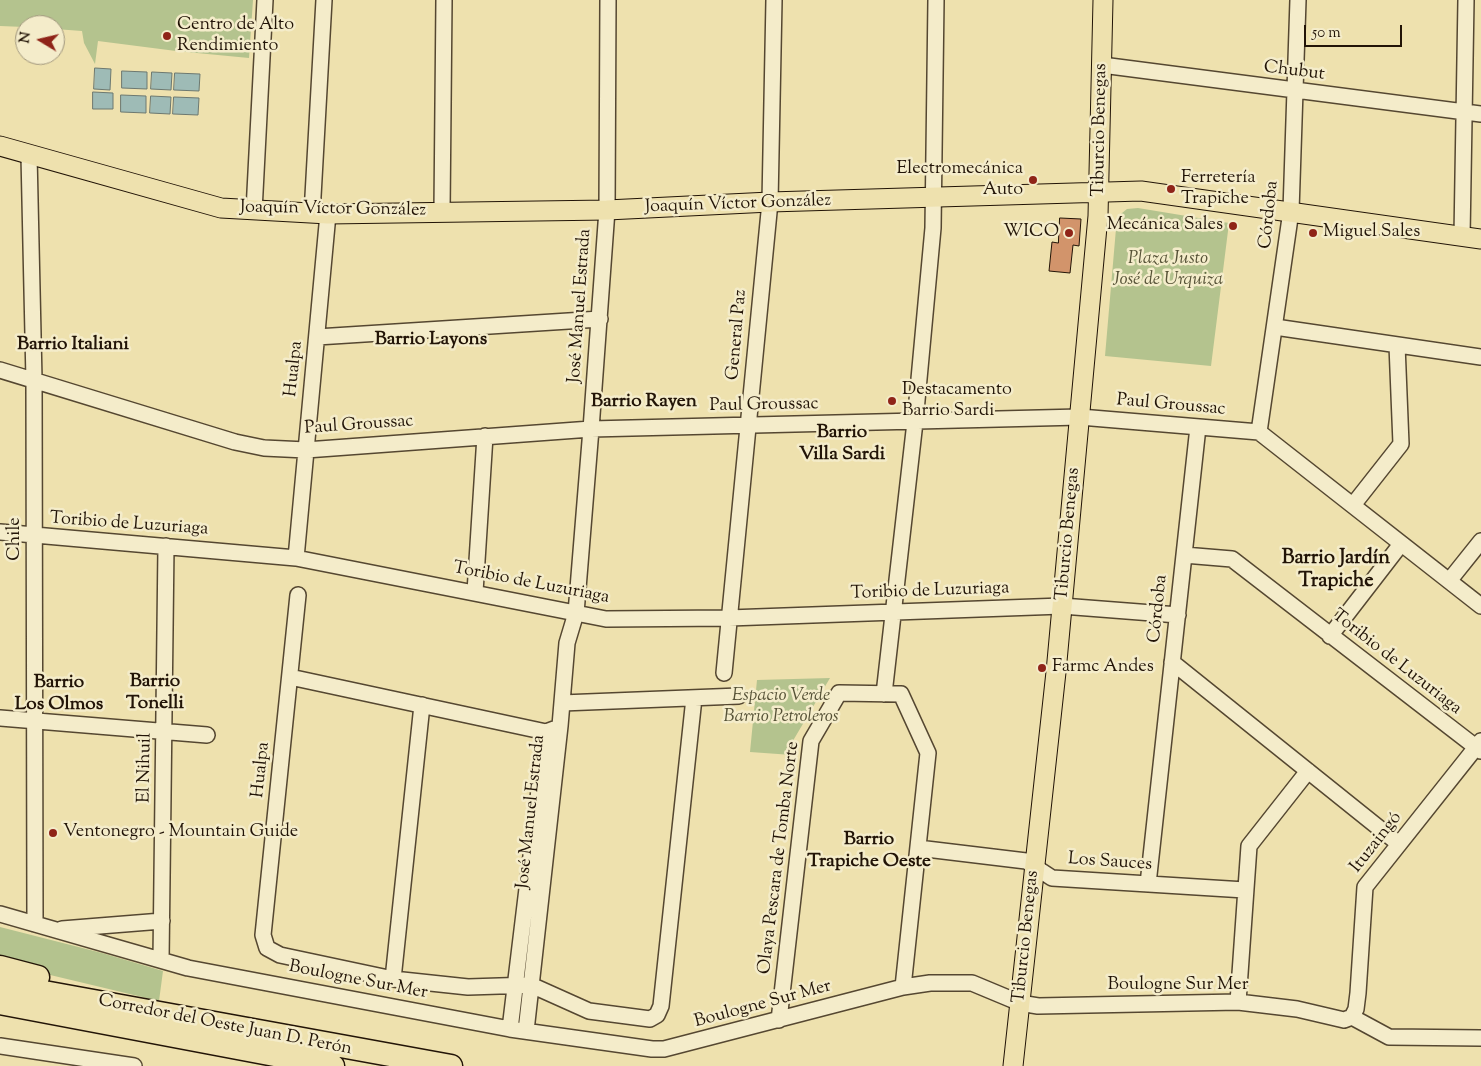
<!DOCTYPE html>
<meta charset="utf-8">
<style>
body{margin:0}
#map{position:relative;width:1481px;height:1066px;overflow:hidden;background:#eee1ae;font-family:"Sorts Mill Goudy",serif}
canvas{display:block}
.north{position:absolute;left:15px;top:15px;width:50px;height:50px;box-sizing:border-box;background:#f4ecca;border:1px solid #a0967c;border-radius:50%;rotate:279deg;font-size:14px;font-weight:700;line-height:20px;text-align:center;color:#221407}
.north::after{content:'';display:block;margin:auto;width:18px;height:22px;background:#8f2418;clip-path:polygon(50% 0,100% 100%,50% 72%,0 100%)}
.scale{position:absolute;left:1304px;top:25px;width:98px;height:22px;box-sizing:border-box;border:2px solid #221407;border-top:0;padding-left:6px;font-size:15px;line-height:18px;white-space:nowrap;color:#221407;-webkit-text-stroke:4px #f4ecca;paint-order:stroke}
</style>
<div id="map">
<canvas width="1481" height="1066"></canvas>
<div class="north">N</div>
<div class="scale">50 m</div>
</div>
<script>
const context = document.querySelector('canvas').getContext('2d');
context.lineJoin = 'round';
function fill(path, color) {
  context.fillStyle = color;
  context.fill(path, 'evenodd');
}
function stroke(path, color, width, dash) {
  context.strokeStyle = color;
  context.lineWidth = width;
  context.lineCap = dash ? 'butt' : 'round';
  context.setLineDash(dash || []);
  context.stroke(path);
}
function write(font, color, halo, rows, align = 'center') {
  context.font = font + ' "Sorts Mill Goudy",serif';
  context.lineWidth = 5;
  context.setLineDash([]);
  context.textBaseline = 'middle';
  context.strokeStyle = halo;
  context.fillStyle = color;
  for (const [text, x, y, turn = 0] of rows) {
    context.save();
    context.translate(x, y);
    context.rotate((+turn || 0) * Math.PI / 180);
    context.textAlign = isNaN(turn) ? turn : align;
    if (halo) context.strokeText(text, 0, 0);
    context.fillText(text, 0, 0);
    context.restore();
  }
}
const green = new Path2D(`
 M 0,0 L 253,0 L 249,58 L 176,51 L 98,41 L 95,64 L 84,43 L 82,31 L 55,29 L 55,25 L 25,25 L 25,27 L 0,26 Z
 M 1138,208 L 1229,223 L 1211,366 L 1105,356 L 1117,217 L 1127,209 Z
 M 830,678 L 794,739 L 792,755 L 750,752 L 757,680 Z
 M 0,927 L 102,953 L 163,971 L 159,1001 L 0,963 Z`);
const water = new Path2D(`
 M 95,68 L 111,69 L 110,90 L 94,89 Z
 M 122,71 L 147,72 L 147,89 L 122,88 Z
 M 152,72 L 172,73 L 171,90 L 151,89 Z
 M 175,73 L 200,74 L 199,91 L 174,90 Z
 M 93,92 L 113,93 L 113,109 L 93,109 Z
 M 121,95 L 146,96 L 146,113 L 121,112 Z
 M 151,96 L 171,97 L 170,114 L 150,113 Z
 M 174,97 L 199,98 L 198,115 L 173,114 Z`);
const building = new Path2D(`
 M 1060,218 L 1081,219 L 1079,246 L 1073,245 L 1070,273 L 1049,271 L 1052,242 L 1058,243 Z`);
const minor = new Path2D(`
 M 1102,65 L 1481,114
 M 29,155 L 34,380 L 35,924
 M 254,211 L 265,0
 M 442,211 L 444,0
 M 312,214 L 324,0
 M 1462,236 L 1466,0
 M 1275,327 L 1481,357
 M 317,337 L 600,319
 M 0,370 L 235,442 L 264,448 L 306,450 L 591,429 L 1080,417 L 1259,432 L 1481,606
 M 1259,432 L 1291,211 L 1298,0
 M 1353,505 L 1401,444 L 1397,345
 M 0,532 L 296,558 L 606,619 L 729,618 L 1062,606 L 1178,615
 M 1184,555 L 1232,559 L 1481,751
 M 296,558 L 328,214
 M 1449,581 L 1481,541
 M 475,592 L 485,436
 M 298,595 L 263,935 L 267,948 L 280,955 L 393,979 L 468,987 L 531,985 L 589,1011 L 650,1019 L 657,1015 L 661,1006 L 694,698
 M 1330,636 L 1401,544
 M 1172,662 L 1399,844
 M 724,673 L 770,202 L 774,0
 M 290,677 L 546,732 L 554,729
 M 884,694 L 915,422 L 933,228 L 936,0
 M 562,703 L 739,696
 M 0,718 L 207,735
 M 918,848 L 1026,861 L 1052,878 L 1245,890
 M 1148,884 L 1198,427
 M 0,914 L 188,968 L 510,1029 L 652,1049 L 664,1049 L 903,987 L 930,983 L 972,983 L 1020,1003 L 1038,1006 L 1238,1002 L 1297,1009 L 1344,1020 L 1352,1017
 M 62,929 L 162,921
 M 161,960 L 166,546
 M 393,979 L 422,705
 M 1238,1002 L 1249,846 L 1308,771
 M 1352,1017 L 1356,1009 L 1358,993 L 1365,887 L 1481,741
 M 1352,1017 L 1389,1037 L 1481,1038
 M 779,1020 L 811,741 L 839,693 L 901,694 L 928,753 L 903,987
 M 510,1029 L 546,732
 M 526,1031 L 560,726 L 567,643 L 576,613 L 591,429 L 607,210 L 608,0
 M 0,1046 L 134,1066`);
const major = new Path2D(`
 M 0,146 L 221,208 L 328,214 L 607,210 L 770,202 L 1141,191 L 1481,239
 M 1013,1066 L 1056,672 L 1098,216 L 1103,0`);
const highway = new Path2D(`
 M 0,967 L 38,977
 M 0,984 L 451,1066
 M 0,1003 L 333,1066`);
const markers = [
 [167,36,5,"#8f2418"],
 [1033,180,5,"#8f2418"],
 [1171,189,5,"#8f2418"],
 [1233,226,5,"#8f2418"],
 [1069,233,5,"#8f2418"],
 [1313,233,5,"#8f2418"],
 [892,401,5,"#8f2418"],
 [1042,668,5,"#8f2418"],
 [53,833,5,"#8f2418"]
];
const poiNames = [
 ["Centro de Alto",177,26],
 ["Rendimiento",177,47],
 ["Electromecánica",1023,170,"right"],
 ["Auto",1023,191,"right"],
 ["Ferretería",1181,179],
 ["Trapiche",1181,200],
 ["Mecánica Sales",1223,226,"right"],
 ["WICO",1059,233,"right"],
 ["Miguel Sales",1323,233],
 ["Destacamento",902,391],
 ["Barrio Sardi",902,412],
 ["Farmc Andes",1052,668],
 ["Ventonegro - Mountain Guide",63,833]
];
const streetNames = [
 ["Chubut",1294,72,7],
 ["Tiburcio Benegas",1101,130,-89],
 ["Joaquín Víctor González",738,205,-2],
 ["Joaquín Víctor González",333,210,1],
 ["Córdoba",1270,215,-84],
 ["José Manuel Estrada",581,306,-86],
 ["General Paz",738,335,-85],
 ["Hualpa",295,369,-84],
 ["Paul Groussac",764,406,-1],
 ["Paul Groussac",1171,406,5],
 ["Paul Groussac",359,426,-4],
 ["Toribio de Luzuriaga",129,525,4],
 ["Tiburcio Benegas",1069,534,-85],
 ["Chile",16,539,-90],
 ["Toribio de Luzuriaga",531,584,11],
 ["Toribio de Luzuriaga",930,592,-2],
 ["Córdoba",1159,609,-84],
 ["Toribio de Luzuriaga",1396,663,38],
 ["El Nihuil",146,768,-89],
 ["Hualpa",262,770,-84],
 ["José Manuel Estrada",532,812,-84],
 ["Ituzaingó",1377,843,-52],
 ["Olaya Pescara de Tomba Norte",780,858,-83],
 ["Los Sauces",1110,863,4],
 ["Tiburcio Benegas",1027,937,-84],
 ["Boulogne Sur Mer",358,981,11],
 ["Boulogne Sur Mer",1178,986],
 ["Boulogne Sur Mer",763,1005,-15],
 ["Corredor del Oeste Juan D. Perón",225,1026,11]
];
const parkNames = [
 ["Plaza Justo",1168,260],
 ["José de Urquiza",1168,281],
 ["Espacio Verde",781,697],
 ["Barrio Petroleros",781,718]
];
const neighbourhoodNames = [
 ["Barrio Layons",431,341],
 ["Barrio Italiani",73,346],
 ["Barrio Rayen",644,403],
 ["Barrio",842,434],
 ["Villa Sardi",842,456],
 ["Barrio",155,683],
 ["Tonelli",155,705],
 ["Barrio",59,684],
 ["Los Olmos",59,706],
 ["Barrio",869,841],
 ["Trapiche Oeste",869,863]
];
const quarterNames = [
 ["Barrio Jardín",1336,560],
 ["Trapiche",1336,583]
];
fill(green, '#b4c38e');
fill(water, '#9ebbb6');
stroke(water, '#6c7870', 1);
fill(building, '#d2946b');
stroke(building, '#221407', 1);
stroke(minor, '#554731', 18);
stroke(major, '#221407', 21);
stroke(highway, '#221407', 25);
stroke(minor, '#f4ecca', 15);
stroke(major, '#eee1ae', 19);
stroke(highway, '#eee1ae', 22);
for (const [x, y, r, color] of markers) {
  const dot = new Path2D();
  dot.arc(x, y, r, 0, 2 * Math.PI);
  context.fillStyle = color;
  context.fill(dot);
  stroke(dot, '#f4ecca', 2);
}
write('18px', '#221407', '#f4ecca', poiNames, 'left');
write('18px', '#221407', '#f4ecca', streetNames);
write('italic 18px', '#555136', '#f4ecca', parkNames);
write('bold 19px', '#221407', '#f4ecca', neighbourhoodNames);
write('bold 20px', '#221407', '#f4ecca', quarterNames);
</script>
